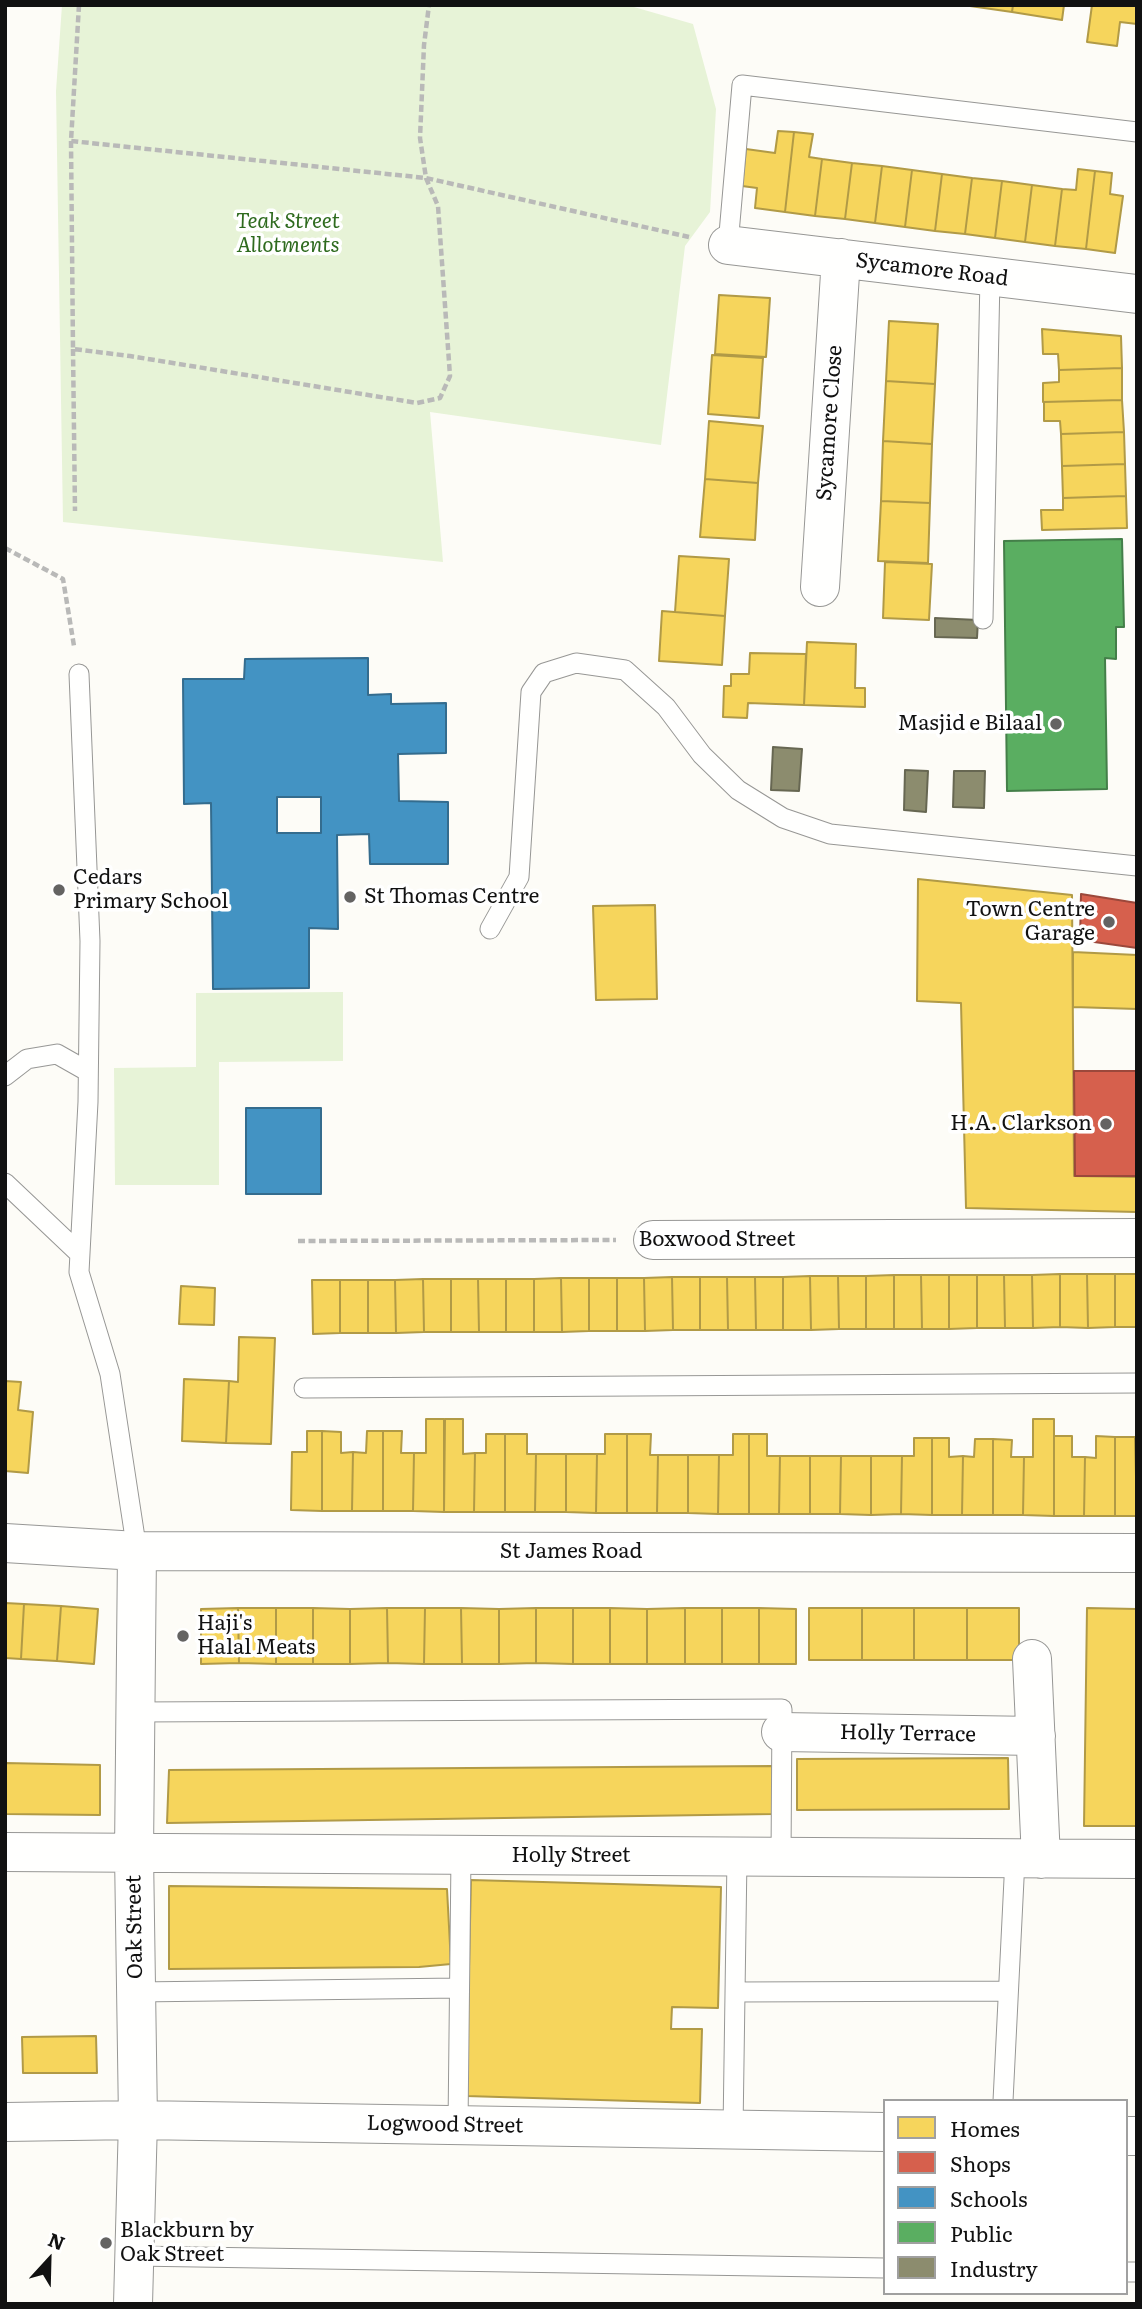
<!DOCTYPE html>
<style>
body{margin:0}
#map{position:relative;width:1142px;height:2309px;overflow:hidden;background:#fdfcf7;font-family:Literata,serif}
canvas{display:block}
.frame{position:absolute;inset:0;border:7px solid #111;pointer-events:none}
.legend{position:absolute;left:883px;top:2099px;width:245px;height:196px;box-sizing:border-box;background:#fff;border:2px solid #a0a0a0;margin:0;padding:9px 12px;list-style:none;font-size:21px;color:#111}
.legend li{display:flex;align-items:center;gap:14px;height:35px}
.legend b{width:35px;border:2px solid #a0a0a0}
.north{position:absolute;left:14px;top:2225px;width:70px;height:70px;-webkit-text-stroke:5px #fff;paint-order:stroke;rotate:22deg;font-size:19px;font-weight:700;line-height:28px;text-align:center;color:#111}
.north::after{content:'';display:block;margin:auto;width:24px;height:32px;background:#111;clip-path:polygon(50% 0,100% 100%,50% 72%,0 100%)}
</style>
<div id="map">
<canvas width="1142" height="2309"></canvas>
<div class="frame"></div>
<ul class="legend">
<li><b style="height:19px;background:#f6d55c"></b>Homes</li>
<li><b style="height:19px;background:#d6604d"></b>Shops</li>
<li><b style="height:19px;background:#4393c3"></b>Schools</li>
<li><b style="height:19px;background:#5aae61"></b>Public</li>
<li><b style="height:19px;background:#8c8c6e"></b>Industry</li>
</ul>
<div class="north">N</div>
</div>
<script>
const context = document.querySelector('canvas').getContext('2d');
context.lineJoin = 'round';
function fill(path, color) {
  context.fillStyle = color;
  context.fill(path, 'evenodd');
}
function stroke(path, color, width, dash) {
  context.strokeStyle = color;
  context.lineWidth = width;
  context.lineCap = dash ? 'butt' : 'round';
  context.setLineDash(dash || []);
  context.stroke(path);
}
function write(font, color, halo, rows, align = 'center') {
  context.font = font + ' Literata,serif';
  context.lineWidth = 7;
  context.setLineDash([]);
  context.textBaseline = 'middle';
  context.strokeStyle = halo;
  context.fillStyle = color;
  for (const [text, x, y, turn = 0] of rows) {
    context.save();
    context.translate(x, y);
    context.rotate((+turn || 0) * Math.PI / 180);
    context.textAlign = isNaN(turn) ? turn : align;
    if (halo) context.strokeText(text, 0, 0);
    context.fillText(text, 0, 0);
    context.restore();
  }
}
const green = new Path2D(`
 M 62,5 L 627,5 L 693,24 L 716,109 L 710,212 L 685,246 L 661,445 L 430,412 L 443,562 L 63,522 L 56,91 Z
 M 343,992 L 343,1061 L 219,1062 L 219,1185 L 115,1185 L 114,1068 L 196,1067 L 196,993 Z`);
const homes = new Path2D(`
 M 963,5 L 1013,5 L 1012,12 Z
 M 1013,5 L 1064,5 L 1062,20 L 1012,12 Z
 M 1092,5 L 1137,5 L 1137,24 L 1120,22 L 1117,46 L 1087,42 Z
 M 778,131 L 794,132 L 785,212 L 755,208 L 757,188 L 742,186 L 746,149 L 775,153 Z
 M 794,132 L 813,134 L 809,157 L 822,159 L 815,216 L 785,212 Z
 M 822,159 L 852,163 L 845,219 L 815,216 Z
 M 852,163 L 882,166 L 875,223 L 845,219 Z
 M 882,166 L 912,170 L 905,227 L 875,223 Z
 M 1078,169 L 1095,171 L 1086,249 L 1055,246 L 1062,189 L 1076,190 Z
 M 912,170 L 942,174 L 935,231 L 905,227 Z
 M 1095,171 L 1112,173 L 1110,194 L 1123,196 L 1115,253 L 1086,249 Z
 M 942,174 L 972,178 L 965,234 L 935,231 Z
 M 972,178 L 1002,181 L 995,238 L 965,234 Z
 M 1002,181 L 1032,185 L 1025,242 L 995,238 Z
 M 1032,185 L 1062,189 L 1055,246 L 1025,242 Z
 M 719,295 L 770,298 L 766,357 L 715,354 Z
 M 889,321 L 938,324 L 935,384 L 886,381 Z
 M 1042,329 L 1121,336 L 1122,368 L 1059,370 L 1058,354 L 1043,354 Z
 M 712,355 L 763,358 L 759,418 L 708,414 Z
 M 1122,368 L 1122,400 L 1043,402 L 1043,383 L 1059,382 L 1059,370 Z
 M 886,381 L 935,384 L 932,444 L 883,441 Z
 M 1122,400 L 1124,432 L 1061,434 L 1060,421 L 1044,421 L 1044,402 Z
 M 709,421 L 763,426 L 758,483 L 705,479 Z
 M 1124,432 L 1125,464 L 1062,466 L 1061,434 Z
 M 883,441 L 932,444 L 930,503 L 881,501 Z
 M 1125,464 L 1126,496 L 1063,498 L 1062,466 Z
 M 705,479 L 758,483 L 755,540 L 700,537 Z
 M 1126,496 L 1127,528 L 1042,530 L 1041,510 L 1063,510 L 1063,498 Z
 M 881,501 L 930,503 L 928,563 L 878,561 Z
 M 679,556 L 729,559 L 725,616 L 675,612 Z
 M 885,562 L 932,564 L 929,620 L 883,618 Z
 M 662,611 L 725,616 L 722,665 L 659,661 Z
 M 807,642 L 856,644 L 855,688 L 865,688 L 865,707 L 804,705 Z
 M 750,653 L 806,654 L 804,705 L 748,703 L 747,718 L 723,717 L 724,686 L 731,686 L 731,674 L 749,674 Z
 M 918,879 L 1072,895 L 1074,1176 L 1137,1177 L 1137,1212 L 966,1208 L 961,1003 L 917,1001 Z
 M 655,905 L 657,999 L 596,1000 L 593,906 Z
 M 1073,952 L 1137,955 L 1137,1009 L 1073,1007 Z
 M 1060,1274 L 1087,1274 L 1088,1328 L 1060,1327 Z
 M 1060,1274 L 1060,1327 L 1033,1328 L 1032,1275 Z
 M 1087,1274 L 1115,1274 L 1115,1327 L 1088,1328 Z
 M 1115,1274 L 1137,1274 L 1137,1327 L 1115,1327 Z
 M 894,1275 L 921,1275 L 922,1329 L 894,1329 Z
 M 894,1275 L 894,1329 L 866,1329 L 866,1276 Z
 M 921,1275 L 949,1275 L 949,1329 L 922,1329 Z
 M 949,1275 L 977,1275 L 977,1328 L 949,1329 Z
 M 977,1275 L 1004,1275 L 1005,1328 L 977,1328 Z
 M 1004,1275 L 1032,1275 L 1033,1328 L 1005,1328 Z
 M 810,1276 L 838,1276 L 839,1329 L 811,1330 Z
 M 810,1276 L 811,1330 L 783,1330 L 783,1277 Z
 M 838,1276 L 866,1276 L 866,1329 L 839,1329 Z
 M 672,1277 L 700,1277 L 700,1330 L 673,1330 Z
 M 672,1277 L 673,1330 L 645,1331 L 644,1278 Z
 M 700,1277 L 727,1277 L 728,1330 L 700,1330 Z
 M 727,1277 L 755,1277 L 756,1330 L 728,1330 Z
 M 755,1277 L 783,1277 L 783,1330 L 756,1330 Z
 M 561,1278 L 589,1278 L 589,1331 L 562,1332 Z
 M 561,1278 L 562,1332 L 534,1332 L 534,1279 Z
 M 589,1278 L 617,1278 L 617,1331 L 589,1331 Z
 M 617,1278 L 644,1278 L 645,1331 L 617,1331 Z
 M 423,1279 L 451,1279 L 451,1332 L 424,1332 Z
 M 423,1279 L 424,1332 L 396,1333 L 395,1280 Z
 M 451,1279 L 478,1279 L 479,1332 L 451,1332 Z
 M 478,1279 L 506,1279 L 506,1332 L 479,1332 Z
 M 506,1279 L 534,1279 L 534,1332 L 506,1332 Z
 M 312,1280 L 340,1280 L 340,1333 L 313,1334 Z
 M 340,1280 L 368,1280 L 368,1333 L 340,1333 Z
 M 368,1280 L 395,1280 L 396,1333 L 368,1333 Z
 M 181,1286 L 215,1288 L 214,1325 L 179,1324 Z
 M 239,1337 L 275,1338 L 271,1444 L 226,1443 L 229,1381 L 238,1382 Z
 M 184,1379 L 229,1381 L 226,1443 L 182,1441 Z
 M 5,1381 L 21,1382 L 18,1410 L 33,1412 L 28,1473 L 5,1471 Z
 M 426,1419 L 444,1419 L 444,1512 L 413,1511 L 414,1453 L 426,1453 Z
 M 445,1419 L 463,1419 L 463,1454 L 475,1453 L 474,1512 L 444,1512 Z
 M 1033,1419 L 1054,1419 L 1054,1516 L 1023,1515 L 1024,1457 L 1033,1457 Z
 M 307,1431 L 322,1431 L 322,1511 L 291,1510 L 292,1452 L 307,1452 Z
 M 322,1431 L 341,1432 L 341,1453 L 353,1452 L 352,1511 L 322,1511 Z
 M 367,1431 L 383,1431 L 383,1511 L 352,1511 L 353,1452 L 366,1453 Z
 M 383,1431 L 402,1431 L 401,1453 L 414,1453 L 413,1511 L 383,1511 Z
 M 486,1434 L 505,1434 L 505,1512 L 474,1512 L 475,1453 L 486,1453 Z
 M 505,1434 L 527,1434 L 527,1454 L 536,1454 L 535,1512 L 505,1512 Z
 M 605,1434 L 627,1434 L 627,1513 L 596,1513 L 597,1454 L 605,1454 Z
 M 627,1434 L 651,1434 L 650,1455 L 658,1455 L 657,1513 L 627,1513 Z
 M 733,1434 L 749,1434 L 749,1514 L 718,1514 L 719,1455 L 733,1455 Z
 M 749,1434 L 767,1434 L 767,1456 L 780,1456 L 779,1514 L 749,1514 Z
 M 1054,1436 L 1072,1436 L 1072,1457 L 1085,1457 L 1084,1516 L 1054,1516 Z
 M 1096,1436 L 1115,1437 L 1115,1516 L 1084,1516 L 1085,1457 L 1096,1458 Z
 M 1115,1437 L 1135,1437 L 1137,1516 L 1115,1516 Z
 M 914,1438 L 932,1438 L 932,1515 L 901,1514 L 902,1456 L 914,1456 Z
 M 932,1438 L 949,1438 L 949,1457 L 963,1456 L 962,1515 L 932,1515 Z
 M 975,1439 L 993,1439 L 993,1515 L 962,1515 L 963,1456 L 974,1457 Z
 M 993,1439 L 1012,1440 L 1011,1457 L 1024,1457 L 1023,1515 L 993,1515 Z
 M 536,1454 L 566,1454 L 566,1512 L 535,1512 Z
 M 566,1454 L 597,1454 L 596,1513 L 566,1512 Z
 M 658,1455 L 688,1455 L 688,1513 L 657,1513 Z
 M 688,1455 L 719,1455 L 718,1514 L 688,1513 Z
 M 780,1456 L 810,1456 L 810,1514 L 779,1514 Z
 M 810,1456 L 841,1456 L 840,1514 L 810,1514 Z
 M 841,1456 L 871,1456 L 871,1515 L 840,1514 Z
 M 871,1456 L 902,1456 L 901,1514 L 871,1515 Z
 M 5,1603 L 24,1604 L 21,1659 L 5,1658 Z
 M 24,1604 L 61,1606 L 57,1661 L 21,1659 Z
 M 61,1606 L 98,1609 L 94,1664 L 57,1661 Z
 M 238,1608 L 239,1663 L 201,1664 L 201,1609 Z
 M 238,1608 L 276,1608 L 276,1664 L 239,1663 Z
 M 276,1608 L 313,1608 L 313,1664 L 276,1664 Z
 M 313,1608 L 350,1609 L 350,1664 L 313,1664 Z
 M 387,1608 L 388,1663 L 350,1664 L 350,1609 Z
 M 387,1608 L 425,1608 L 424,1664 L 388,1663 Z
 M 425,1608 L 461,1608 L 462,1664 L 424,1664 Z
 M 461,1608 L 499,1609 L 499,1664 L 462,1664 Z
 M 536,1608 L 536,1663 L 499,1664 L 499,1609 Z
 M 536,1608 L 573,1608 L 573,1664 L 536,1663 Z
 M 573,1608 L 610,1608 L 610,1664 L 573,1664 Z
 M 610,1608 L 647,1609 L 647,1664 L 610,1664 Z
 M 685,1608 L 685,1664 L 647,1664 L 647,1609 Z
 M 685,1608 L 722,1608 L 722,1664 L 685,1664 Z
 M 722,1608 L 759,1608 L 759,1664 L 722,1664 Z
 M 759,1608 L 796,1609 L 796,1664 L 759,1664 Z
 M 809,1608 L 862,1608 L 862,1660 L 809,1660 Z
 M 862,1608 L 914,1608 L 914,1660 L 862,1660 Z
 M 914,1608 L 967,1608 L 967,1660 L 914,1660 Z
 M 967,1608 L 1019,1608 L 1019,1660 L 967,1660 Z
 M 1087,1608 L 1137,1609 L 1137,1826 L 1084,1826 Z
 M 1008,1758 L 1009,1809 L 797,1810 L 797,1759 Z
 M 5,1763 L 100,1765 L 100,1815 L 5,1814 Z
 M 772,1766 L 774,1814 L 167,1823 L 169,1770 Z
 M 471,1880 L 721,1887 L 718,2008 L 672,2007 L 671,2029 L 702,2029 L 700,2103 L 466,2096 Z
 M 169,1886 L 447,1889 L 451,1964 L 419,1967 L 169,1969 Z
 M 96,2036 L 97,2073 L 23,2073 L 22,2037 Z`);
const shops = new Path2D(`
 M 1081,894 L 1137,903 L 1137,948 L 1080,940 Z
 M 1074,1071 L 1137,1071 L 1137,1176 L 1075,1176 Z`);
const schools = new Path2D(`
 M 368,658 L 368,695 L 391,694 L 391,704 L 446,703 L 446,753 L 398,754 L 399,801 L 448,802 L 448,864 L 370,864 L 369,834 L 337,835 L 338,929 L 309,928 L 309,988 L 213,989 L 211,803 L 184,804 L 183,679 L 244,679 L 245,659 ZM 277,797 L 321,797 L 321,833 L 277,833 Z
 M 246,1108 L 321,1108 L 321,1194 L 246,1194 Z`);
const public = new Path2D(`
 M 1122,539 L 1124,627 L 1116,627 L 1116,659 L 1105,658 L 1107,789 L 1007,791 L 1004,541 Z`);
const industry = new Path2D(`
 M 935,618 L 978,620 L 977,638 L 935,637 Z
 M 773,747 L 802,749 L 799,791 L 771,790 Z
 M 905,770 L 928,771 L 926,812 L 904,810 Z
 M 954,771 L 985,771 L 984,808 L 953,807 Z`);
const path = new Path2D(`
 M 79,5 L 71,141 L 426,178 L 689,237
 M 71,141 L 73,349 L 130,356 L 417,403 L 440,398 L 450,376 L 438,206 L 426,178 L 420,138 L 424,45 L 429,5
 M 73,349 L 75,511
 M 5,548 L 63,579 L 74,646
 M 298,1241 L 616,1240`);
const lane = new Path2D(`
 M 728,245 L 742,85 L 1137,132
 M 983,619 L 990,277
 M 79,674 L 90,941 L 88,1102 L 79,1272 L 110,1374 L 137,1551
 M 490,929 L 519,877 L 531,692 L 544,673 L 576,663 L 625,670 L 666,707 L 702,755 L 738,790 L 783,818 L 830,834 L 1137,866
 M 5,1076 L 27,1059 L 57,1054 L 87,1071
 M 5,1183 L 80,1254
 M 304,1388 L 1137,1383
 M 135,1712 L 782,1709 L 781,1858
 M 136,1992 L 459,1988
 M 735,1992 L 1008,1991
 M 1003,2101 L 1015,1859
 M 458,2125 L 461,1856
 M 733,2130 L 737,1857
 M 134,2256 L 885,2268
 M 1126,2272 L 1137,2272`);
const street = new Path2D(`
 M 728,245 L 1137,294
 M 820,587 L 841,258
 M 653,1240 L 1137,1238
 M 5,1543 L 137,1551 L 1137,1553
 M 1032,1659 L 1041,1859
 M 781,1732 L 1036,1736
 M 5,1852 L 1137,1859
 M 5,2122 L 138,2120 L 885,2132
 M 1126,2136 L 1137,2136
 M 133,2304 L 138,2120 L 134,1853 L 137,1551`);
const markers = [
 [1056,724,7,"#646362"],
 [59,890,7,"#646362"],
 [350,897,7,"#646362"],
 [1109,922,7,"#646362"],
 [1106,1124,7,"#646362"],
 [183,1636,7,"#646362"],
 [106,2243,7,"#646362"]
];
const parkNames = [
 ["Teak Street",288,222],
 ["Allotments",288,246]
];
const streetNames = [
 ["Sycamore Road",932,270,7],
 ["Sycamore Close",830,423,-86],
 ["Boxwood Street",717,1240],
 ["St James Road",571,1552],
 ["Holly Terrace",908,1734,1],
 ["Holly Street",571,1856],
 ["Oak Street",135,1927,-91],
 ["Logwood Street",445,2125,1]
];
const poiNames = [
 ["Masjid e Bilaal",1042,724,"right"],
 ["Cedars",73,878],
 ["Primary School",73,902],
 ["St Thomas Centre",364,897],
 ["Town Centre",1095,910,"right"],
 ["Garage",1095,934,"right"],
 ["H.A. Clarkson",1092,1124,"right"],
 ["Haji's",197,1624],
 ["Halal Meats",197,1648],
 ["Blackburn by",120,2231],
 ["Oak Street",120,2255]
];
fill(green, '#e7f3d7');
fill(homes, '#f6d55c');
stroke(homes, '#b19a46', 2);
fill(shops, '#d6604d');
stroke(shops, '#9b483b', 2);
fill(schools, '#4393c3');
stroke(schools, '#346c8e', 2);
fill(public, '#5aae61');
stroke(public, '#447f49', 2);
fill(industry, '#8c8c6e');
stroke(industry, '#676752', 2);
stroke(lane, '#979795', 21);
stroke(street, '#979795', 40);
stroke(path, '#b9b9b8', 4.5, [7, 3.5]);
stroke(lane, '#fffffe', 19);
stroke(street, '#fffffe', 38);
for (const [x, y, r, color] of markers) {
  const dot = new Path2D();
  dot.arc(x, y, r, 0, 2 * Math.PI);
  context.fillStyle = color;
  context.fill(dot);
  stroke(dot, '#fff', 2.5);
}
write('italic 21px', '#2f6b1f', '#fff', parkNames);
write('21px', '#111', '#fff', streetNames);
write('21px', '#111', '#fff', poiNames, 'left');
</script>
